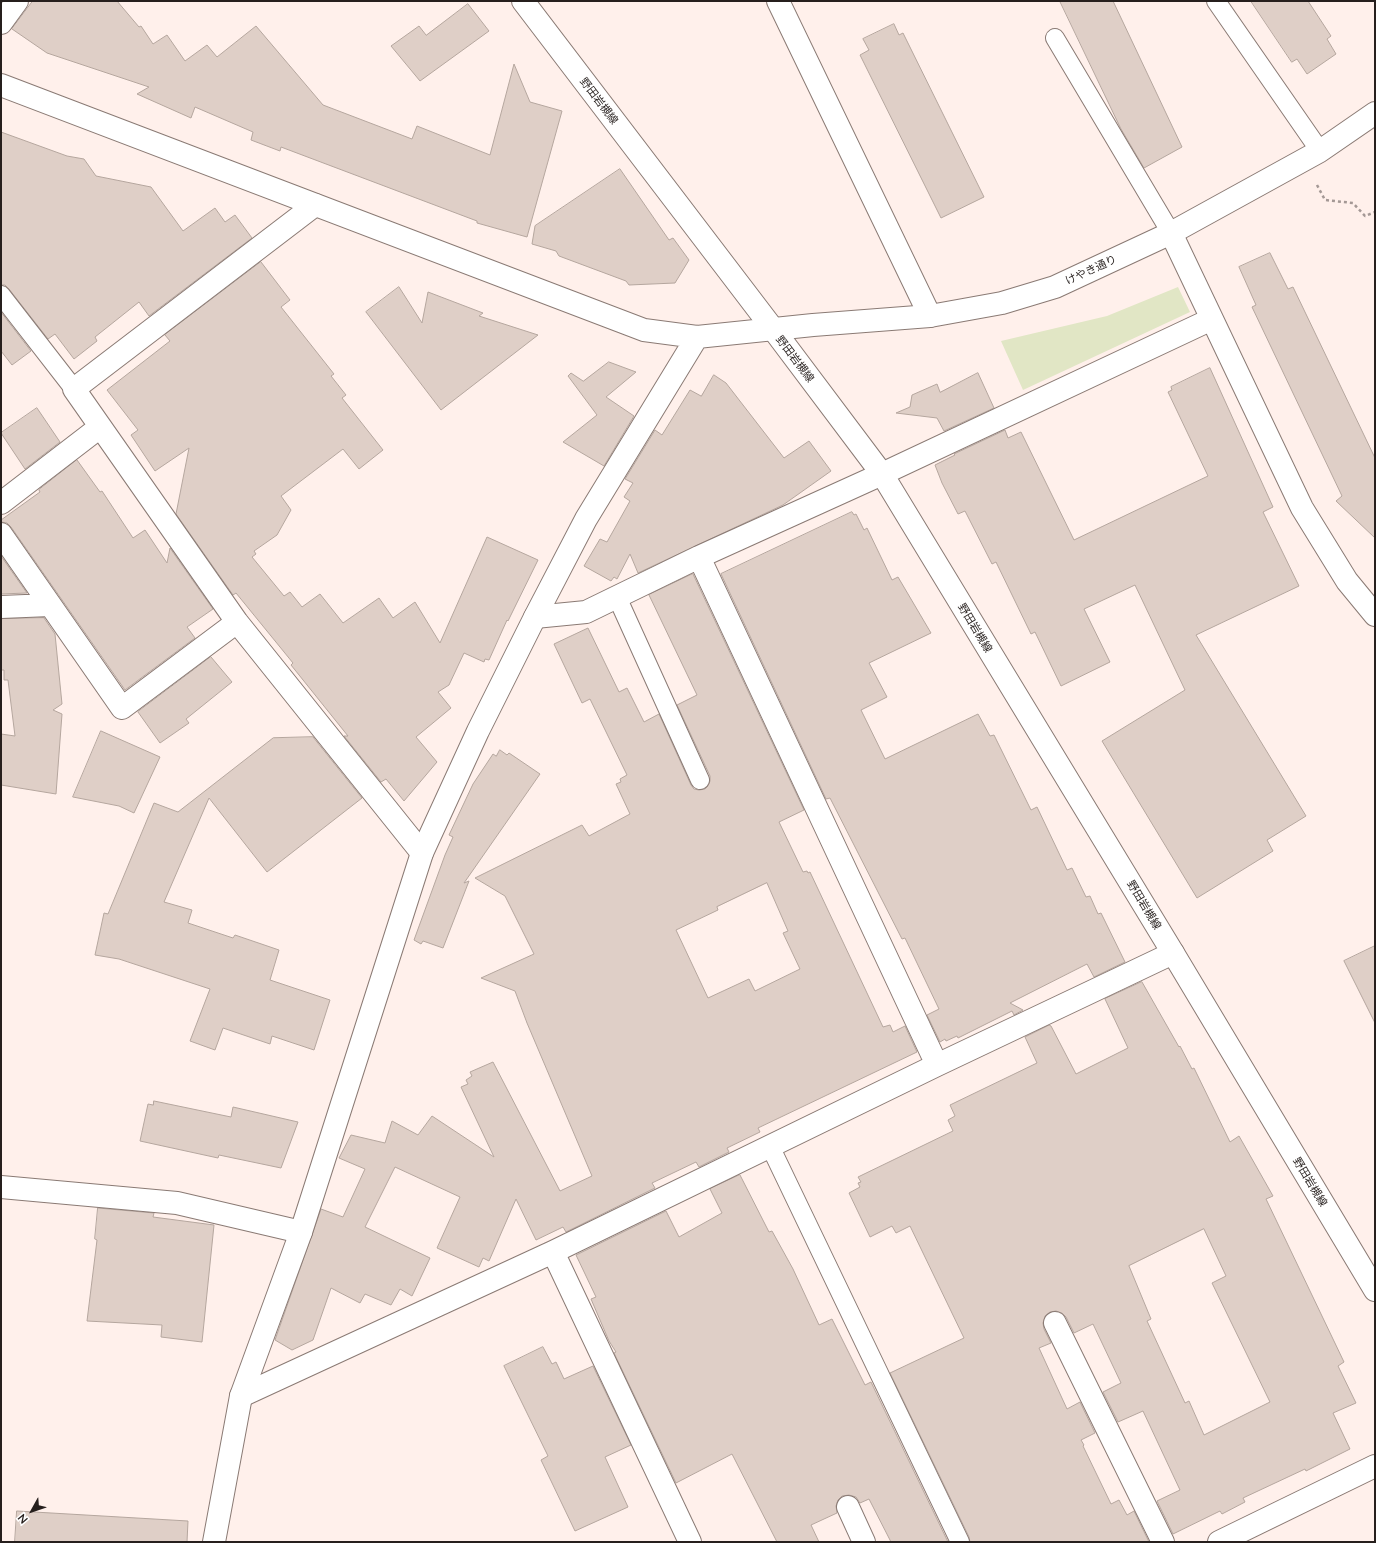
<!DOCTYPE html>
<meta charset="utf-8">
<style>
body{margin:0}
#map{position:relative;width:1376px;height:1543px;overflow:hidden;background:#fff0eb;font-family:Lato,sans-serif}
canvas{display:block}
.frame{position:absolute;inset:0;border:2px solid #261f1d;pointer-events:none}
.north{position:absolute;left:12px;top:1491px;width:40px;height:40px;-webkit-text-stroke:3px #fff;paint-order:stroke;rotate:230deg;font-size:11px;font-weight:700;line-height:16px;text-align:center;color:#261f1d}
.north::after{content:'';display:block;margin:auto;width:14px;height:18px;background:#261f1d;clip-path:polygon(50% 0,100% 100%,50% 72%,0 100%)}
</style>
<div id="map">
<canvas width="1376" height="1543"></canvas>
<div class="frame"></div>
<div class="north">N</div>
</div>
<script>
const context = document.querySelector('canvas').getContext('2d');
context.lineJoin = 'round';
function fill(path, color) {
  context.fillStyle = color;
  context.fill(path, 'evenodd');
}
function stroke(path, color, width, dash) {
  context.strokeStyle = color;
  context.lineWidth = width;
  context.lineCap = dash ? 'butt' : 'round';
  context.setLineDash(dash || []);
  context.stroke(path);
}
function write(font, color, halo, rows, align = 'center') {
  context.font = font + ' Lato,"Noto Sans JP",sans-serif';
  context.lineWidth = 3;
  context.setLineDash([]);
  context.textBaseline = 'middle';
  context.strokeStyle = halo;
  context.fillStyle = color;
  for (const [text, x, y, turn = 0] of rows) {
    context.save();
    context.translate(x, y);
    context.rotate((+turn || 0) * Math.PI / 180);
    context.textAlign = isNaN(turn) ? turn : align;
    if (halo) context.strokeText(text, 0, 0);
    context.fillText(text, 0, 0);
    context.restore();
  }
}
const green = new Path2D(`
 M 1178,287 L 1190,312 L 1023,390 L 1001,341 L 1107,316 Z`);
const building = new Path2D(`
 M 33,1 L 117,1 L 139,27 L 141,26 L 153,44 L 167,35 L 185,61 L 207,45 L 217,57 L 256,26 L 323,105 L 412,139 L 417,126 L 490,155 L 514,64 L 530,102 L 562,111 L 527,237 L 477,223 L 477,221 L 281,147 L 280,151 L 251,140 L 253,132 L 195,107 L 191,118 L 137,94 L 149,87 L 47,53 L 12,29 Z
 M 1060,1 L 1113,1 L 1182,147 L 1144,168 L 1121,129 Z
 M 1251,1 L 1308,1 L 1331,36 L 1327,39 L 1336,54 L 1307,74 L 1297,59 L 1292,62 Z
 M 468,4 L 489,31 L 420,81 L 391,46 L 419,26 L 426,35 Z
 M 894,24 L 899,35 L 903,33 L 984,197 L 941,218 L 860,55 L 869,50 L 863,39 Z
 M 1,132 L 67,156 L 84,159 L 96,176 L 151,187 L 183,231 L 215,208 L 225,222 L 235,215 L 252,238 L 149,316 L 139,302 L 95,337 L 97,341 L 74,359 L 55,334 L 48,339 L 9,289 L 5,285 L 1,285 Z
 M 620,169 L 669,240 L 673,238 L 689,260 L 675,283 L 629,285 L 626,281 L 559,256 L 556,251 L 532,244 L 535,226 Z
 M 1270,253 L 1288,289 L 1293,287 L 1375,458 L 1375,538 L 1336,501 L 1342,496 L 1252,307 L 1256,305 L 1239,267 Z
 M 261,262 L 290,300 L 281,307 L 334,374 L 331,376 L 346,395 L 342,398 L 383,450 L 359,469 L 343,449 L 281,496 L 291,510 L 277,535 L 254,551 L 256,554 L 252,557 L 284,596 L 290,592 L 302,607 L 320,594 L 343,623 L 379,598 L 393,618 L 415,602 L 440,643 L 487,537 L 538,560 L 508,621 L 507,620 L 489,660 L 485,659 L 484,662 L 464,653 L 449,685 L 438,692 L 451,708 L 416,737 L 437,762 L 404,801 L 386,779 L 381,782 L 344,736 L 348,736 L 291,665 L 293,663 L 236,593 L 233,595 L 176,514 L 189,448 L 155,471 L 131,435 L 138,430 L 107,390 L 170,341 L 165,335 Z
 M 399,287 L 422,323 L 428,292 L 483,313 L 479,316 L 538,335 L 441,410 L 366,312 Z
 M 1,312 L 31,351 L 12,365 L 1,351 Z
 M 609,362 L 636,372 L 606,397 L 634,416 L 604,466 L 563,442 L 597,415 L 568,376 L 571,373 L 583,381 Z
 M 1210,368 L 1273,507 L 1263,512 L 1299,586 L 1196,635 L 1306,816 L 1267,840 L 1273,851 L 1197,898 L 1102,741 L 1185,690 L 1135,585 L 1084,609 L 1110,662 L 1061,686 L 1035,632 L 1031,634 L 996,562 L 992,564 L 965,511 L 958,514 L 942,483 L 935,465 L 955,455 L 954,454 L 1005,430 L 1008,438 L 1021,432 L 1074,540 L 1208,476 L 1168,392 L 1172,390 L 1171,387 Z
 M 978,373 L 994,408 L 944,431 L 937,418 L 896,413 L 910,407 L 912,395 L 937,384 L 940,392 Z
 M 714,375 L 726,383 L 784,458 L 809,441 L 831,471 L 783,505 L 638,573 L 630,554 L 617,579 L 614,577 L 611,581 L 584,566 L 600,539 L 607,542 L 630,501 L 624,497 L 633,483 L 625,479 L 655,430 L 662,435 L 690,390 L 701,396 Z
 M 37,408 L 60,442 L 25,469 L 1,433 Z
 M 77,460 L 100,492 L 102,491 L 133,538 L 145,530 L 167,563 L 170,548 L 213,609 L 187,627 L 195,638 L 125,690 L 11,527 L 7,523 L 1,522 L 1,520 L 40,492 L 39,490 Z
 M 852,512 L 854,515 L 856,514 L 864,530 L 867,528 L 892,580 L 898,577 L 931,633 L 869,663 L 887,697 L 861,710 L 885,759 L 978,714 L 990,736 L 994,735 L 1031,810 L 1037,807 L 1067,870 L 1072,868 L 1086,897 L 1090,896 L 1098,914 L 1101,913 L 1125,962 L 1094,977 L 1087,964 L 1010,1003 L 1023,1010 L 1014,1015 L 1012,1011 L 958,1038 L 957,1036 L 946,1041 L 945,1039 L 940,1042 L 927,1015 L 939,1009 L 905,938 L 902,939 L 830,798 L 826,799 L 721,574 Z
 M 1,556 L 27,593 L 1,594 Z
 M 693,574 L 804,810 L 779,822 L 803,872 L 807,871 L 808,873 L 810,872 L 883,1027 L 890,1025 L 893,1032 L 905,1026 L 917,1052 L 758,1128 L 760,1132 L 727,1148 L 729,1152 L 699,1167 L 696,1162 L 652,1183 L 655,1188 L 566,1232 L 563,1227 L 536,1240 L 516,1199 L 489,1261 L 483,1258 L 479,1267 L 437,1248 L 460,1197 L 395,1167 L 365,1227 L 430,1258 L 412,1296 L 400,1289 L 391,1305 L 365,1294 L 360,1303 L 331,1288 L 313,1340 L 292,1350 L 275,1340 L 321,1209 L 343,1217 L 365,1169 L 339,1158 L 351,1135 L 385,1143 L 392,1121 L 418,1135 L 432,1116 L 494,1157 L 461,1087 L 468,1084 L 466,1080 L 472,1076 L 470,1072 L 493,1062 L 560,1191 L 592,1176 L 527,1023 L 515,991 L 481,978 L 534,954 L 505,896 L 475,878 L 582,825 L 589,836 L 630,814 L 616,784 L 621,782 L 620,779 L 627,775 L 590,699 L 582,703 L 554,644 L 588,628 L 619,692 L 627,688 L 644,722 L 659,714 L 691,785 L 694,789 L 699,790 L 705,789 L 708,786 L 710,781 L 710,776 L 677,705 L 697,695 L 649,595 ZM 767,883 L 788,931 L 783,933 L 800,969 L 755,991 L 749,979 L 708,998 L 676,930 L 718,910 L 717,907 Z
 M 44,618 L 55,634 L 62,704 L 53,710 L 62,714 L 56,794 L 1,785 L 1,734 L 15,736 L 8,680 L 4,680 L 4,670 L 1,670 L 1,619 Z
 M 211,657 L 232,682 L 186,719 L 189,723 L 160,743 L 138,712 Z
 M 101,731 L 160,757 L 134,813 L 119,806 L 73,797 Z
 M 313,737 L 362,798 L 267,872 L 209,798 L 164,902 L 192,910 L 188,923 L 233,938 L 235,935 L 279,950 L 270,980 L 330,1000 L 314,1050 L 272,1036 L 270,1044 L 223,1028 L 215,1050 L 190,1041 L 210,989 L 119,959 L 95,955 L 104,913 L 108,914 L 154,803 L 178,812 L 273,738 Z
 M 500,750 L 507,755 L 509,753 L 540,774 L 464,883 L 469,881 L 443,948 L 423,941 L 421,944 L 414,940 L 445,855 L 453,837 L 449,835 L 473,784 L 493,754 L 496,756 Z
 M 1375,946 L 1375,1023 L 1344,961 Z
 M 1142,982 L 1179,1047 L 1180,1046 L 1192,1069 L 1194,1068 L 1230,1142 L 1239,1136 L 1273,1196 L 1266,1199 L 1344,1362 L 1338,1366 L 1356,1403 L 1333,1413 L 1350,1449 L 1306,1471 L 1305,1469 L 1243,1498 L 1245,1502 L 1222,1514 L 1220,1511 L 1173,1534 L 1157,1501 L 1180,1490 L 1143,1411 L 1118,1422 L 1103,1392 L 1121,1383 L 1093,1324 L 1074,1333 L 1066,1317 L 1062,1313 L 1056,1311 L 1050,1312 L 1045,1316 L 1043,1323 L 1044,1329 L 1051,1343 L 1039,1348 L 1067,1409 L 1080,1402 L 1095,1433 L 1081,1440 L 1084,1445 L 1083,1446 L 1111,1504 L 1119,1500 L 1127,1515 L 1134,1511 L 1149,1542 L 970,1542 L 969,1537 L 890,1373 L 964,1338 L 910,1226 L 896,1233 L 892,1226 L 870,1237 L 849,1193 L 860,1187 L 858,1183 L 861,1182 L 858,1177 L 953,1131 L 948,1120 L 955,1116 L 950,1105 L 1037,1063 L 1025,1037 L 1049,1025 L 1051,1026 L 1076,1074 L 1128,1048 L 1105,999 ZM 1204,1229 L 1226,1276 L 1212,1283 L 1270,1402 L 1204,1435 L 1189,1401 L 1185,1403 L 1147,1321 L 1151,1319 L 1129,1266 Z
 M 154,1101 L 231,1117 L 233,1107 L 298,1122 L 281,1168 L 219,1155 L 218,1158 L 140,1141 L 148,1104 L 153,1105 Z
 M 740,1175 L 769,1232 L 772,1231 L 793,1269 L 819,1325 L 832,1319 L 865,1385 L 871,1382 L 948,1542 L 891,1542 L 869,1499 L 860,1503 L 856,1497 L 849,1495 L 842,1496 L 838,1500 L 836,1506 L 837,1513 L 811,1525 L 819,1542 L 777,1542 L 732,1454 L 676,1483 L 614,1353 L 616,1352 L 609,1341 L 591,1299 L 596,1297 L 576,1255 L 666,1211 L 679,1237 L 722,1213 L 710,1189 Z
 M 98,1208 L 154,1213 L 153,1217 L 214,1225 L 202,1342 L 161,1337 L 162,1325 L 87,1321 L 97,1240 L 95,1239 Z
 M 543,1347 L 552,1364 L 556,1362 L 564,1379 L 593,1366 L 631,1445 L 605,1457 L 628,1507 L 575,1531 L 541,1460 L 548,1456 L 504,1366 Z
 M 17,1511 L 188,1521 L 187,1542 L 15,1542 Z`);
const path = new Path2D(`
 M 1317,185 L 1325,200 L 1353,203 L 1365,216 L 1375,212`);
const service = new Path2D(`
 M 1216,1 L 1320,151
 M 1055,38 L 1171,233
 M 1,295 L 74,389
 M 617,597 L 700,780
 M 770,1146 L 960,1542`);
const minor = new Path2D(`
 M 778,1 L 930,316
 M 1,23 L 17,1
 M 315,205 L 74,389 L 237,622 L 422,853
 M 1171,233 L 1302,508 L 1347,581 L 1375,615
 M 1,503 L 100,427
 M 1,534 L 122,708 L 237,622
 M 699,557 L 937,1065
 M 1,607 L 50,605
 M 535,617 L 586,612 L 699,557 L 882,474 L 1212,319
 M 1,1187 L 177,1203 L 301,1232
 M 553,1252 L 690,1542
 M 1055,1323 L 1163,1542
 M 241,1396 L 553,1252 L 937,1065 L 1173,953
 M 848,1507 L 864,1542
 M 1219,1542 L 1375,1466`);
const tertiary = new Path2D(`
 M 1,85 L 644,330 L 697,337 L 813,325 L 930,316 L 1002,303 L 1055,287 L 1171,233 L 1320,151 L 1375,113
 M 214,1542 L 241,1396 L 301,1232 L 422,853 L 478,731 L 535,617 L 586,519 L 697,337`);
const primary = new Path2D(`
 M 523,1 L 773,329 L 882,474 L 1173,953 L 1375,1290`);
const streetNames = [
 ["野田岩槻線",599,101,53],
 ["けやき通り",1091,270,-25],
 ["野田岩槻線",795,359,53],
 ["野田岩槻線",975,628,59],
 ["野田岩槻線",1144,905,59],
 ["野田岩槻線",1310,1182,59]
];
fill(green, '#e1e6c5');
fill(building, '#dfcfc7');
stroke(building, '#b5a69e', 1);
stroke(service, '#8a7a74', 20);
stroke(minor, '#8a7a74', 24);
stroke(tertiary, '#8a7a74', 24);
stroke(primary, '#8a7a74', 24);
stroke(path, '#a49895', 2.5, [3, 3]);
stroke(service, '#fff', 18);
stroke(minor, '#fff', 22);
stroke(tertiary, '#fff', 22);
stroke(primary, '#fff', 22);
write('11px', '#261f1d', '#fff', streetNames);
</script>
